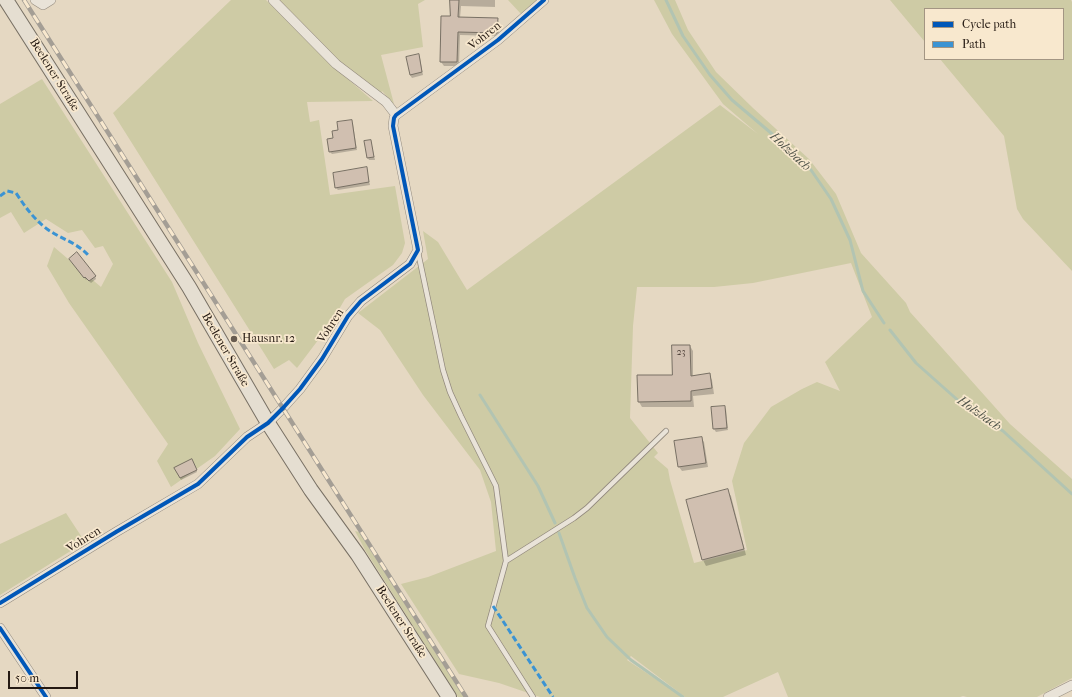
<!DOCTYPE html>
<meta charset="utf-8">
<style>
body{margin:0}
#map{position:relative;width:1072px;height:697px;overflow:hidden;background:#e5d8c2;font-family:"IM FELL French Canon",serif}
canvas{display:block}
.legend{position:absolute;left:924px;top:8px;width:140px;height:52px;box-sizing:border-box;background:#f8e8ce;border:1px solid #a39583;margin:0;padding:5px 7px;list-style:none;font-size:12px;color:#241912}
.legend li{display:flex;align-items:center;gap:8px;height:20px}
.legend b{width:20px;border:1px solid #a39583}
.scale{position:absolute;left:8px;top:671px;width:70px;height:18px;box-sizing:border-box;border:2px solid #241912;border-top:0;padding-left:5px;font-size:12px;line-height:14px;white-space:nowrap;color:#241912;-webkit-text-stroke:3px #f8e8ce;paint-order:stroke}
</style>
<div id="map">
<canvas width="1072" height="697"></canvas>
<ul class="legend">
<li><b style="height:5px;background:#0057b8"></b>Cycle path</li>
<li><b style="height:5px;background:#3b93d3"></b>Path</li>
</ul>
<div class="scale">50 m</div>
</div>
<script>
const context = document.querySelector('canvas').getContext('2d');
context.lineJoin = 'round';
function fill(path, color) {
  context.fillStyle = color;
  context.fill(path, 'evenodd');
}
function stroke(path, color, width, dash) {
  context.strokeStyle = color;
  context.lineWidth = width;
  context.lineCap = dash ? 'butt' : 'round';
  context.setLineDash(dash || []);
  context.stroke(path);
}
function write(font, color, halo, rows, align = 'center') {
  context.font = font + ' "IM FELL French Canon",serif';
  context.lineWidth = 3.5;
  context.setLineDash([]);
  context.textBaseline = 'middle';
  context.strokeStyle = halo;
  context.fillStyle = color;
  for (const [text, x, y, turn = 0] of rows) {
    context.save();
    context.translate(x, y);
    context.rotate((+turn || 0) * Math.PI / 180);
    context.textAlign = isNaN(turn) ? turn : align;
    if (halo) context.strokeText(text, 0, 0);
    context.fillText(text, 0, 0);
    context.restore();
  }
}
const green = new Path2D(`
 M 231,0 L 266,0 L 333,66 L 373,101 L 307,102 L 310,122 L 319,120 L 330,195 L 395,186 L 405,243 L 402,253 L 393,265 L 345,299 L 331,323 L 297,368 L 289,360 L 274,369 L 113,113 Z
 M 278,0 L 425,0 L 418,4 L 423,47 L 381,55 L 394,104 L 382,91 L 380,95 L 340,64 Z
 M 508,0 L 538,0 L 522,15 Z
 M 654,0 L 675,0 L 688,30 L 716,72 L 753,108 L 809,159 L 836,194 L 861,253 L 906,303 L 910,312 L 1010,424 L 1072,479 L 1072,678 L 1037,697 L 967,697 L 963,696 L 960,697 L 788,697 L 778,672 L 723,697 L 685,697 L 631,656 L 627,660 L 683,697 L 540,697 L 499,683 L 459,674 L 401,584 L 428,577 L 496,551 L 491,502 L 480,470 L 423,395 L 380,330 L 358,313 L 428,259 L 423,231 L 438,242 L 467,290 L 720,105 L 758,134 L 723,104 L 672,34 ZM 851,263 L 872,317 L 825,362 L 840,391 L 817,382 L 802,389 L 771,407 L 744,443 L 732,481 L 747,550 L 694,563 L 670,480 L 668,469 L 654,457 L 658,453 L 630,418 L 633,326 L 637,287 L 714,287 L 753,283 Z
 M 890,0 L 1071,0 L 1072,2 L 1072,271 L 1023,219 L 1017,209 L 1004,136 L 940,59 L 1063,59 L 1063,9 L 925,9 L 925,42 Z
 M 42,79 L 172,282 L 198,343 L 240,429 L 215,456 L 171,487 L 157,461 L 168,444 L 69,303 L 47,266 L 54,247 L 101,287 L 113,264 L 103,246 L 95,248 L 82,230 L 68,233 L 46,219 L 24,233 L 11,212 L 0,218 L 0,104 Z
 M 66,513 L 85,542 L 0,595 L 0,544 Z
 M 355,531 L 359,532 L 464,697 L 458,697 L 365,550 Z`);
const shadow = new Path2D(`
 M 451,0 L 495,0 L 495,7 L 461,6 L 460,18 L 497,19 L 499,23 L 499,36 L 460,35 L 459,66 L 444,66 L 441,62 L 451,17 Z
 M 420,58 L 423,75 L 412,78 L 410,75 Z
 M 351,121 L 353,124 L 357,150 L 332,154 L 330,152 L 334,139 L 339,131 Z
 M 371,141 L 375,160 L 369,160 L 368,158 Z
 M 366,168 L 370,185 L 338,190 L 336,188 Z
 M 72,262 L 95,276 L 96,279 L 91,283 L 87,279 L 86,280 Z
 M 690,346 L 693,351 L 693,376 L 709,374 L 712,380 L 714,394 L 693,396 L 694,407 L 642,407 L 639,402 L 673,376 Z
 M 724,407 L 726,409 L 728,430 L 716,432 L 714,429 L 712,408 Z
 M 701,438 L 704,442 L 708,467 L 682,471 L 679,467 L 675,442 Z
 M 193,462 L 197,472 L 181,480 L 175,469 Z
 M 727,490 L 731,496 L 746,555 L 706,566 L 703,560 Z`);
const stream = new Path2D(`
 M 666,0 L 683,36 L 710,75 L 732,100 L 784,144 L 811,170 L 831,199 L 850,240 L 863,291 L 884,323
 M 890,330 L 916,363 L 961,403 L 1003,431 L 1072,494
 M 480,395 L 538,486 L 555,523
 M 559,533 L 575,578 L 587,608 L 607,637 L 631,660 L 683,697`);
const building = new Path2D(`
 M 450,0 L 459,0 L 458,17 L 498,18 L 497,33 L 458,32 L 457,62 L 440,62 L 441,16 L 450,16 Z
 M 419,54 L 422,72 L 410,75 L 406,57 Z
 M 352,120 L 356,148 L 329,152 L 327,139 L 333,138 L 332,131 L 338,130 L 337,122 Z
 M 371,140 L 374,157 L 367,158 L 364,141 Z
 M 367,167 L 369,182 L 335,188 L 333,173 Z
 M 77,252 L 96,276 L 89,281 L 85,277 L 84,278 L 69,259 Z
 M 672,345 L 690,345 L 691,376 L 710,373 L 712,388 L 691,391 L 691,401 L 638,402 L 637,375 L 672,375 Z
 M 725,406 L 727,428 L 713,429 L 711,407 Z
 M 702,437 L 706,463 L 678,467 L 674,441 Z
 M 192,459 L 197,470 L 180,478 L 174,468 Z
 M 728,489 L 744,549 L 702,560 L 686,500 Z`);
const lane = new Path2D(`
 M 418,252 L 443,370 L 450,392 L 461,416 L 496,486 L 506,561
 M 533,697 L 488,626 L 506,561 L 574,518 L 587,508 L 666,431`);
const street = new Path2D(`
 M 35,0 L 43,5 L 51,0
 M 273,0 L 336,64 L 386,102 L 396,115
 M 0,603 L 116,532 L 198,484 L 247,437 L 268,423 L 283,408 L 300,389 L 322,359 L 348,316 L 361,301 L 410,264 L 418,250 L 393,126 L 394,118 L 396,115 L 498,40 L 544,0
 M 0,628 L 46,697
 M 1048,697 L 1072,685`);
const primary = new Path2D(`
 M 6,0 L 189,287 L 268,423 L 311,490 L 358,555 L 449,697`);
const rail = new Path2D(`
 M 24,0 L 466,697`);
const quiet = new Path2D(`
 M 0,196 L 7,191 L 16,193 C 26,208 33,218 47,229 C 61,239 78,243 89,256
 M 493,606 L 553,697`);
const cycleway = new Path2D(`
 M 0,603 L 116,532 L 198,484 L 247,437 L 268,423 L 283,408 L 300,389 L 322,359 L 348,316 L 361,301 L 410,264 L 418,250 L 393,126 L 394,118 L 396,115 L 498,40 L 544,0
 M 0,628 L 46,697`);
const markers = [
 [234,339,4,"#685c50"]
];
const numberNames = [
 ["23",681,353]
];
const streetNames = [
 ["Vohren",485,36,-38],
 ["Beelener Straße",54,75,58],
 ["Vohren",331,326,-57],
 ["Beelener Straße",225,350,60],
 ["Vohren",84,540,-32],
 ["Beelener Straße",401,622,57]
];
const poiNames = [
 ["Hausnr. 12",242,339]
];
const waterNames = [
 ["Holzbach",790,152,43],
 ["Holzbach",979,414,35]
];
fill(green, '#cecba5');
fill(shadow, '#0003');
stroke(stream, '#b2c4b2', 3);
fill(building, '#d0bfb0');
stroke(building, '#787064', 1);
stroke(lane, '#92897d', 6);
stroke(street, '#92897d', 10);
stroke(primary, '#787064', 16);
stroke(lane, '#e9e3d8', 4.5);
stroke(street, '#e9e3d8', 9);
stroke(primary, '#e5ded1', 14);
stroke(rail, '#a49e95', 4.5);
stroke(rail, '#f8e8ce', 3, [9]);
stroke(quiet, '#3b93d3', 3, [6, 3]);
stroke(cycleway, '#0057b8', 4);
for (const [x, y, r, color] of markers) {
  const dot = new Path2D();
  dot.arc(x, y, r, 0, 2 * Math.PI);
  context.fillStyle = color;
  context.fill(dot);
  stroke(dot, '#f8e8ce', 1.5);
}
write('10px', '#4f423a', null, numberNames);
write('12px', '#241912', '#f8e8ce', streetNames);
write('12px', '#241912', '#f8e8ce', poiNames, 'left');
write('italic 13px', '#4e5248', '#f8e8ce', waterNames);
</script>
